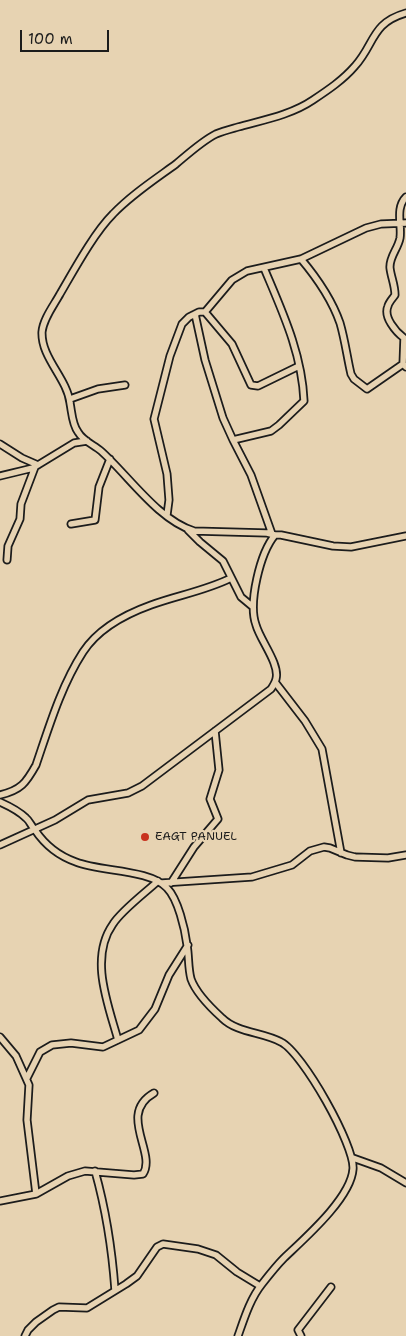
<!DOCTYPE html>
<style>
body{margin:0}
#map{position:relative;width:406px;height:1336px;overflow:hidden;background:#e7d3b2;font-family:"Shantell Sans",sans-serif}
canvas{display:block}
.scale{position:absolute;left:20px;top:30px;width:89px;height:22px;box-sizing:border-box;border:2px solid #1c1c1c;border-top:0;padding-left:6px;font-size:15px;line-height:18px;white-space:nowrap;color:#1c1c1c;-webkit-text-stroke:4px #e7d3b2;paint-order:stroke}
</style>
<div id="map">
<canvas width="406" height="1336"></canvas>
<div class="scale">100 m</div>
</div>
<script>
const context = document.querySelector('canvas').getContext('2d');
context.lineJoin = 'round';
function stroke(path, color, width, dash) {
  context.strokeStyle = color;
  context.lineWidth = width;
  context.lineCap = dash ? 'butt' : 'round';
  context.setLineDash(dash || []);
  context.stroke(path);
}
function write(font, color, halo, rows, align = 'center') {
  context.font = font + ' "Shantell Sans",sans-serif';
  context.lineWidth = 4.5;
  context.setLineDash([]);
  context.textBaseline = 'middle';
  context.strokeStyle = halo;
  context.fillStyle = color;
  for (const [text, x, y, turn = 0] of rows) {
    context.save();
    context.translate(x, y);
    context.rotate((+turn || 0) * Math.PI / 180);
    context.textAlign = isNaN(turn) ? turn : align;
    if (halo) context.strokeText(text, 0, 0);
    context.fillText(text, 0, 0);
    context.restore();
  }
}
const minor = new Path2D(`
 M 406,197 C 395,208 402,225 400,238 C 398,249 389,257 390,268 C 391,277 395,285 395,295 C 393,298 389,302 388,306 C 383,317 396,332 404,338 L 403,364 L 406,367
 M 301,259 C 317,278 332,300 340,323 C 345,340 347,357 351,374 L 354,379 L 367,389 L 403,364
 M 205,312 L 232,344 L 251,385 L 258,386 L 299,366
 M 195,314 L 205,360 L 223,418 L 233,440 L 251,475 L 272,534
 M 70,399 L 98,389 L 125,385
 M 233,440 L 271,431 L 279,425 L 304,401 C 302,353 282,311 264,268
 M 0,444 L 22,458 L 38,465
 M 0,476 L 33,468 L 74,443 L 87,441
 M 167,515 L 169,500 L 167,474 L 154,419 L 170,356 L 182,324 L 189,317 L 199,312 L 205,312 L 232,280 L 247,271 L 301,259 L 366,228 L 381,224 L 406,223
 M 71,524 L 95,520 L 99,487 L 110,459
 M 188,530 L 200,542 L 223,561 L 241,597 L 253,607
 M 275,535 L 267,533 L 194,531 C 158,520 128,475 101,451 C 94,445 83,441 78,432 C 72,424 72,413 70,403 C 67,378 41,358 42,332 C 43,319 54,305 60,294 C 74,270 94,233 113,214 C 131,195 154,180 176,164 C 188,154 202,141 216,134 C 223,131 231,129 238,127 C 263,120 291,115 313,100 C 328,90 343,80 355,66 C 375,44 371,23 406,13
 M 7,560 L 8,546 L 20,519 L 21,504 L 35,467
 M 275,682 L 305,721 L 322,749 L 341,853
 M 0,795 C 21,790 26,783 36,765 C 49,727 61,686 83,652 C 98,629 126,614 151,605 C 178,595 205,591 231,578
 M 0,802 C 9,806 19,811 26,818 C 30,821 31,826 35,830 C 45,845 59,856 76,862 C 101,872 149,869 167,888 C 178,899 185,929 187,945 C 189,956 188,968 191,979 C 196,993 211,1008 222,1018 C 237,1033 263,1032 281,1042 C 303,1053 355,1146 353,1169 C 351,1198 305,1238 284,1258 C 276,1266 269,1275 262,1284 C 250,1299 244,1319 238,1336
 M 0,845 L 55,820 L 88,800 L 128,793 L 142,786 L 271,689 C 273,686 275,683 276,679 C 280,664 260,640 256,625 C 248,603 260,553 275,535 L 281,535 L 333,546 L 351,547 L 406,536
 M 162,883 L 252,877 L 292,865 L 310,851 L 324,847 L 330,848 L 347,855 L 355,857 L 388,858 L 406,855
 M 171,883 L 194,847 L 218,819 L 210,799 L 219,770 L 215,731
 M 0,1037 L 16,1056 L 29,1085 L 27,1120 L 36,1194
 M 118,1040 C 108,1004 89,958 113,924 C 122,910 145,893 158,881
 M 27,1078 L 40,1052 L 52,1045 L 71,1043 L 103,1047 L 139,1030 L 155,1009 L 169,975 L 188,945
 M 353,1158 L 381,1168 L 406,1183
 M 95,1171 C 106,1210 112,1249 115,1290
 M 0,1201 L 36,1194 L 68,1176 L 85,1171 L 134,1175 L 143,1174 C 157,1153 117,1114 154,1093
 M 25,1336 L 28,1330 L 36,1322 L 53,1310 L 59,1307 L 87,1308 L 126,1284 L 137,1276 L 157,1247 L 163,1244 L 198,1249 L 216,1255 L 237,1272 L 260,1286
 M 301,1336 L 298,1330 L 331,1287`);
const markers = [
 [145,837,5,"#c8321e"]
];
const poiNames = [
 ["EAGT PANUEL",155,837]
];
stroke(minor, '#1c1c1c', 9);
stroke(minor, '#e7d3b2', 5.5);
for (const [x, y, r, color] of markers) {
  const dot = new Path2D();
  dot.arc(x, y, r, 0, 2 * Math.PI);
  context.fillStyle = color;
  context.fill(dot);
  stroke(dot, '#e7d3b2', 2);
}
write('12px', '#1c1c1c', '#e7d3b2', poiNames, 'left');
</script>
